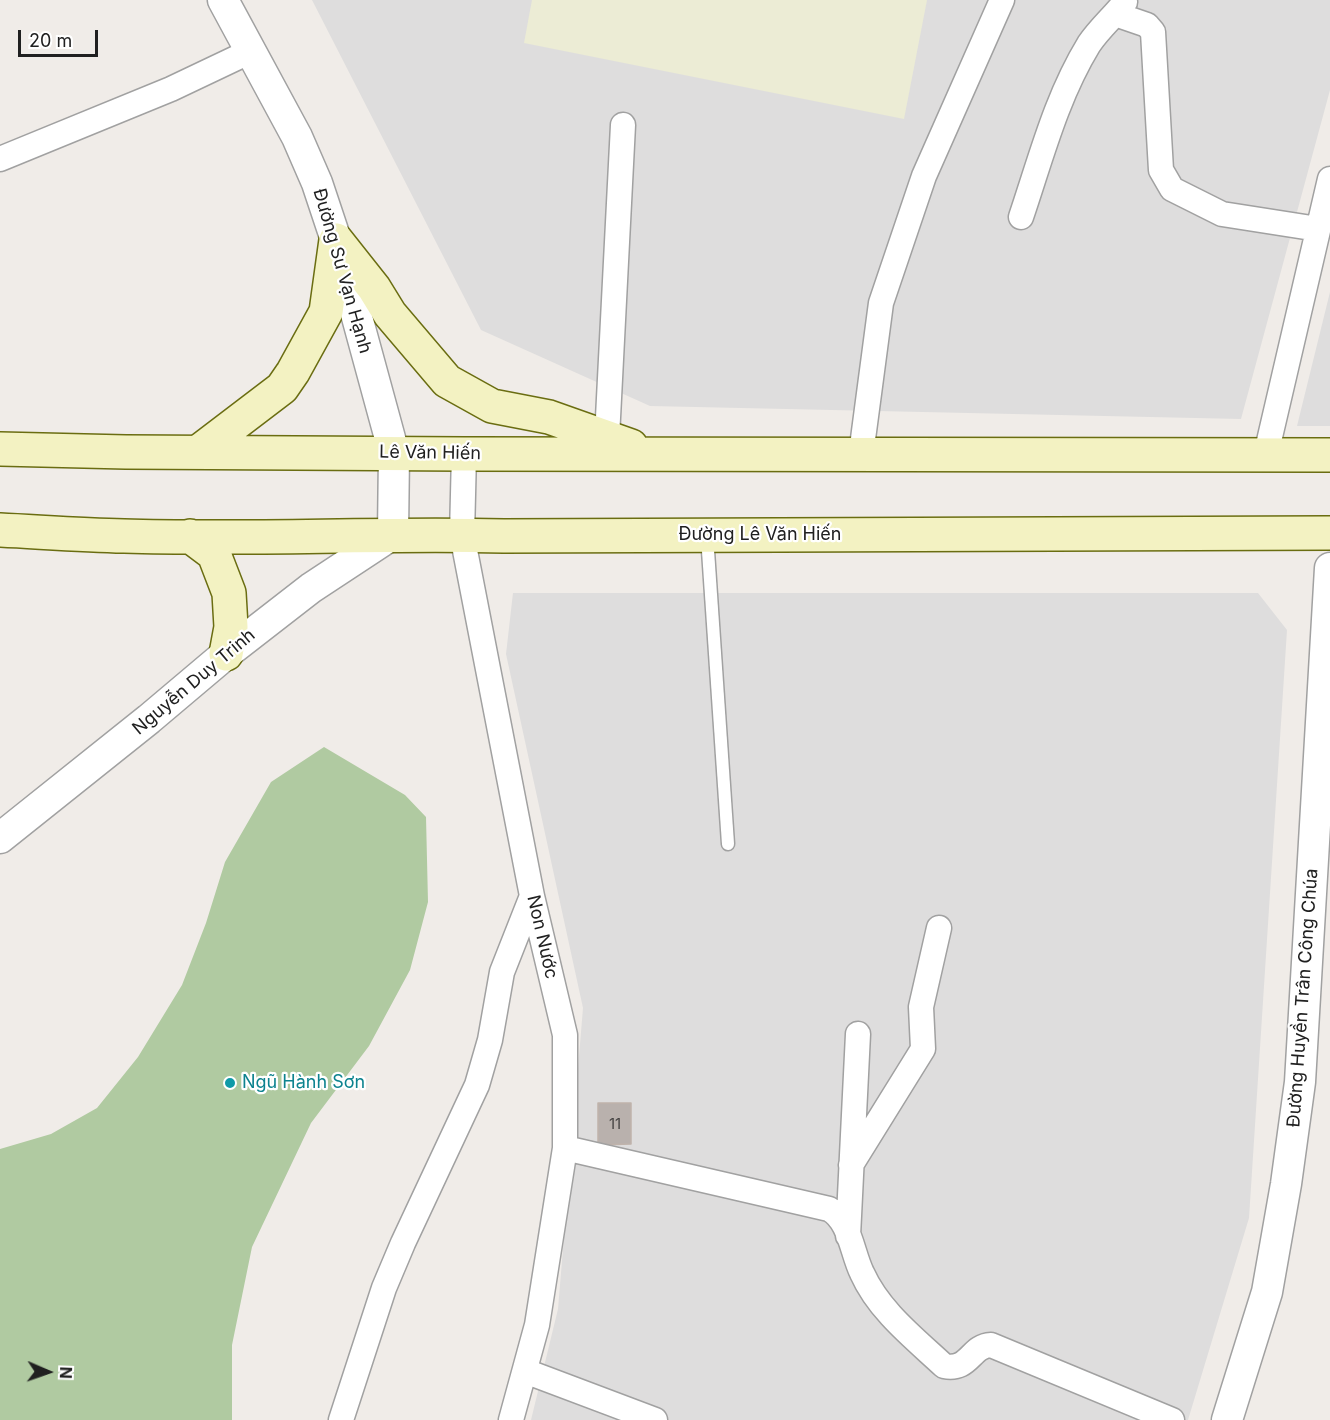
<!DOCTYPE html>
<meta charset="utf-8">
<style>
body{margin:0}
#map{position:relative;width:1330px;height:1420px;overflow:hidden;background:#f0ece8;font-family:Inter,sans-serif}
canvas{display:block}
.north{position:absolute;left:18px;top:1342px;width:60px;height:60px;-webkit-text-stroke:4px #fff;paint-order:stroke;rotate:92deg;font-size:16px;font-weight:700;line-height:24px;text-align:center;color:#202020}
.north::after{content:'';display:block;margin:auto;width:21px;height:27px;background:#202020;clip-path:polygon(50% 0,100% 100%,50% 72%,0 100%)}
.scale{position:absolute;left:18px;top:30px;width:80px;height:27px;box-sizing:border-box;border:3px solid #202020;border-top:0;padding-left:8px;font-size:18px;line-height:21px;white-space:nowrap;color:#202020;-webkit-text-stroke:4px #fff;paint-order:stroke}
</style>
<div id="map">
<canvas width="1330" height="1420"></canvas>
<div class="north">N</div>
<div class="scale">20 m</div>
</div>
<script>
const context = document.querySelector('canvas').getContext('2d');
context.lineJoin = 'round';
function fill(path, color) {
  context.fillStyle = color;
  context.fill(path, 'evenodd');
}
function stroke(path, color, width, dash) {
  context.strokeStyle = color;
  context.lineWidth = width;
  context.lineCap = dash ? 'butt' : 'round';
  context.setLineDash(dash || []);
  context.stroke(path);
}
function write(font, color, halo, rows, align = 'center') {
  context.font = font + ' Inter,sans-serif';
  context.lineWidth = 4.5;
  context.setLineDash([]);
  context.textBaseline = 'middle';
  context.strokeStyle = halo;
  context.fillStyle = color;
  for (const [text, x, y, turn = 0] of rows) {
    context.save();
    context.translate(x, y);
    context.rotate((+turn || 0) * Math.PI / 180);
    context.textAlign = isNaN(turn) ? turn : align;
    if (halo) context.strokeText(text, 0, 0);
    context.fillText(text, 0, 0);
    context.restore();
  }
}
const residential = new Path2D(`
 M 312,0 L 1330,0 L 1330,90 L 1241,419 L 650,406 L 481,330 Z
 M 1330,292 L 1330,426 L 1297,426 Z
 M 513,593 L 1258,593 L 1287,630 L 1249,1218 L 1188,1420 L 531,1420 L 558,1309 L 583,1008 L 506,654 Z`);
const farmland = new Path2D(`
 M 532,0 L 927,0 L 904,119 L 524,43 Z`);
const forest = new Path2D(`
 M 324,747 L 405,795 L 426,817 L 428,902 L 410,970 L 369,1046 L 311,1123 L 252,1247 L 232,1345 L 232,1420 L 0,1420 L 0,1149 L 51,1134 L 97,1108 L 138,1057 L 182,985 L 206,923 L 225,862 L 271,782 Z`);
const building = new Path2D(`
 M 598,1103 L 631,1103 L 631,1144 L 598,1145 Z`);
const service = new Path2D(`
 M 707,536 L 728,844`);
const minor = new Path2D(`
 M 1115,14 L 1147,25 L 1153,32 L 1161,170 L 1172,189 L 1222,214 L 1318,229
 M 0,159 L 171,89 L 251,51
 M 1021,217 C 1041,158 1056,98 1089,44 C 1099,29 1114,16 1125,2
 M 607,437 L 623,125
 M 464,454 L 462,535 L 532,896 L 565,1035 L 565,1148 L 537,1325 L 511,1420
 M 861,454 L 881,303 L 924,176 L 1002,0
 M 1266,454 L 1330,179
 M 565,1148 L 829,1209 C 850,1220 852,1253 862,1273 C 879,1311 914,1338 944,1366 C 970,1371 970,1346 991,1345 L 1172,1420
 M 851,1165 L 923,1049 L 921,1007 L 939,928
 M 848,1236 L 858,1034
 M 525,1371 L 655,1420
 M 341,1420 L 384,1288 L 403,1243 L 477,1085 L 490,1040 L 502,972 L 532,896`);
const tertiary = new Path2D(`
 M 0,838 L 149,719 L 226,654 L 311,588 L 393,534 L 394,453 L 336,240 L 317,183 L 297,137 L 223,0
 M 1227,1420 L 1267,1292 L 1286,1184 L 1300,1082 L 1330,568`);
const secondary = new Path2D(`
 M 336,240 L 374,288 L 390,314 L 447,381 L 492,406 L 549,417 L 631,446
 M 0,449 L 126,452 L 464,454 L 1330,455
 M 198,452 L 282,388 L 293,372 L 326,312 L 336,240
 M 0,530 C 41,532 82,535 124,536 C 250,540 377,533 504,536 L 1330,533
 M 190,536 L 214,554 L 229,593 L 231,627 L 226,654`);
const markers = [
 [230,1083,6,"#0f9aa8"]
];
const numberNames = [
 ["11",615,1124]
];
const streetNames = [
 ["Đường Sư Vạn Hạnh",342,271,74],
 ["Lê Văn Hiến",430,453,1],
 ["Đường Lê Văn Hiến",760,535],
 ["Nguyễn Duy Trinh",194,682,-40],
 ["Non Nước",542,937,77],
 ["Đường Huyền Trân Công Chúa",1303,998,-86]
];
const cultureNames = [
 ["Ngũ Hành Sơn",242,1083]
];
fill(residential, '#dedddd');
fill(farmland, '#ececd5');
fill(forest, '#b0caa1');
fill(building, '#b9b1ad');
stroke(building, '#c0b3ab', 1.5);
stroke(service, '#a1a1a1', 15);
stroke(minor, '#a1a1a1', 27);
stroke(tertiary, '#a1a1a1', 33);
stroke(secondary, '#6a6d11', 36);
stroke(service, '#fff', 12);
stroke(minor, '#fff', 24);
stroke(tertiary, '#fff', 30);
stroke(secondary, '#f3f2c2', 33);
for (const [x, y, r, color] of markers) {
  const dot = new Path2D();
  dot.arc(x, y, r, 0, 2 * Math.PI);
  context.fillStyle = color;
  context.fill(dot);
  stroke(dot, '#fff', 2);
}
write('15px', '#464443', null, numberNames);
write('18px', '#202020', '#fff', streetNames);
write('18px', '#0d838f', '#fff', cultureNames, 'left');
</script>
